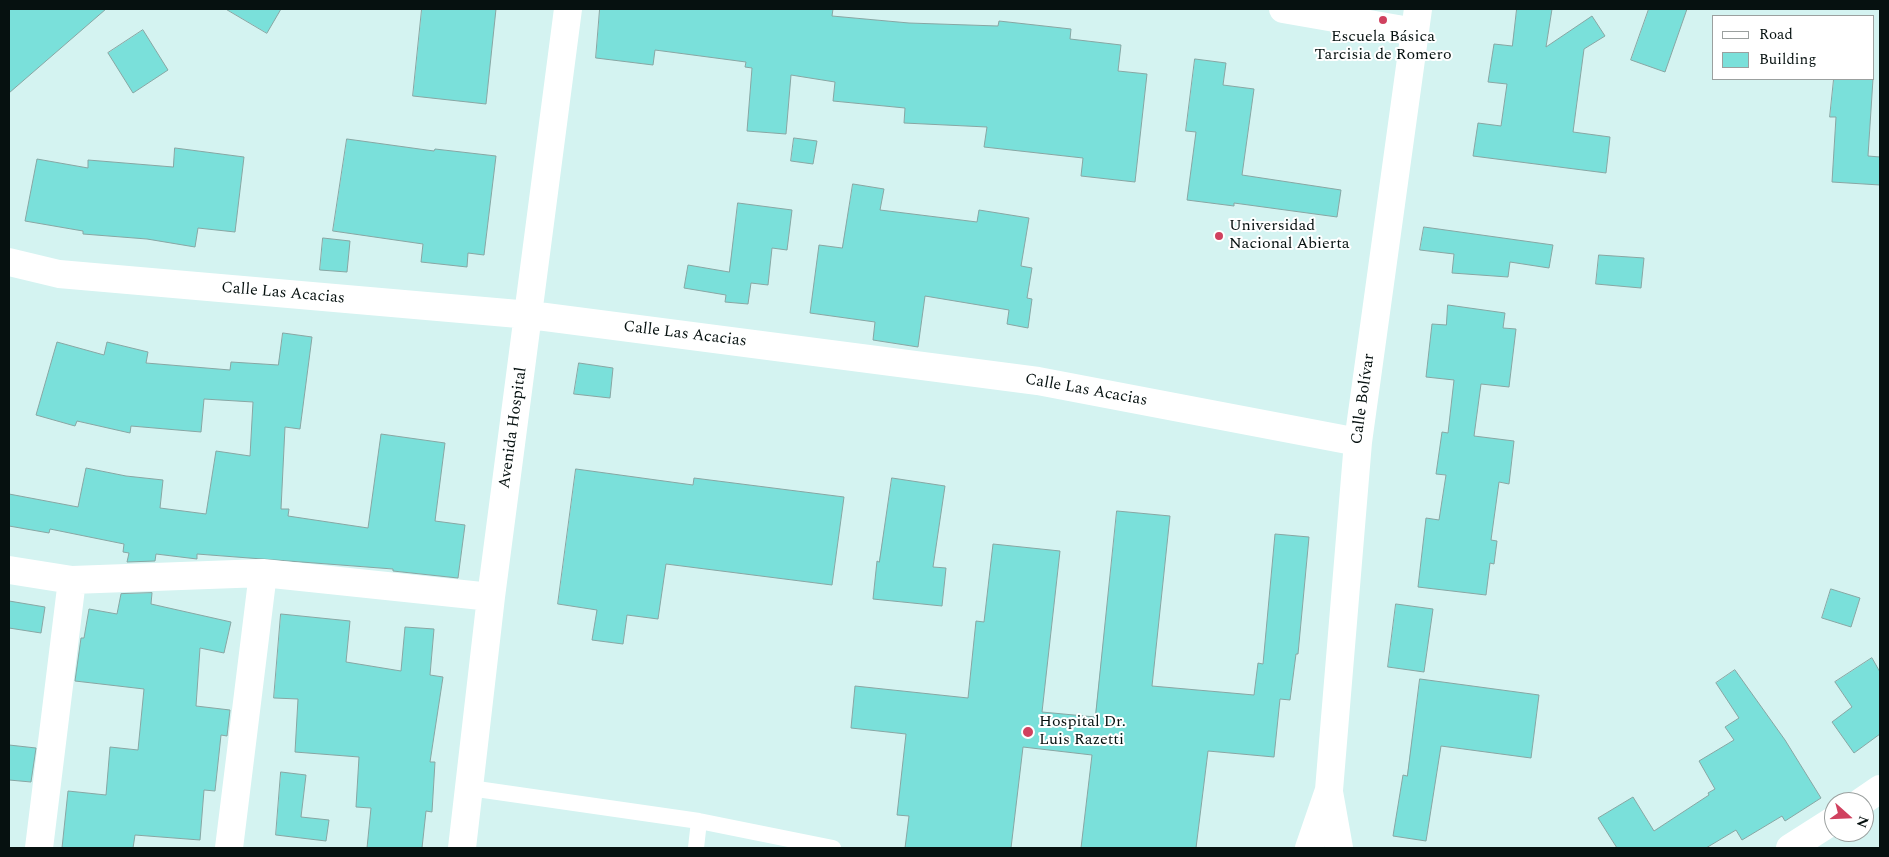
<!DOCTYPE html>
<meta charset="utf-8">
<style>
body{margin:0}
#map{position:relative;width:1889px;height:857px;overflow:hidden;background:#d4f3f1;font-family:Spectral,serif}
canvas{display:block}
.frame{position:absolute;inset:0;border:10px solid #061110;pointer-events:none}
.legend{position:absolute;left:1712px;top:15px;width:162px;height:65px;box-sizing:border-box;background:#fff;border:1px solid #9ba09f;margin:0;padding:6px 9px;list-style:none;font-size:15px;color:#061110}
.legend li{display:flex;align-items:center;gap:10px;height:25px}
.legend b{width:25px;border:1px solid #9ba09f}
.north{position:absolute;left:1824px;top:792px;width:50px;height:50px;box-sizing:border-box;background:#fff;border:1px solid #9ba09f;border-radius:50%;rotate:110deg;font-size:14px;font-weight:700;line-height:20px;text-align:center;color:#061110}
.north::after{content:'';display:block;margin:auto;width:18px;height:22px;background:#d0415f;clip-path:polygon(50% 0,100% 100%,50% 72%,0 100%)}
</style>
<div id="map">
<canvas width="1889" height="857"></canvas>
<div class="frame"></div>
<ul class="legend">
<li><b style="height:6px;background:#fff"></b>Road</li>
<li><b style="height:14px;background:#7ae0da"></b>Building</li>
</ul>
<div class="north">N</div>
</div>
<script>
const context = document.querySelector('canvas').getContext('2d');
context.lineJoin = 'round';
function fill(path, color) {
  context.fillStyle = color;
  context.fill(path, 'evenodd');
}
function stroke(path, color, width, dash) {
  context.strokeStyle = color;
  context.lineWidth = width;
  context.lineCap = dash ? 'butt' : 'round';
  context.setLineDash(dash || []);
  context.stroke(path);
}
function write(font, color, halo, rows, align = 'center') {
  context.font = font + ' Spectral,serif';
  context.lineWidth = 4;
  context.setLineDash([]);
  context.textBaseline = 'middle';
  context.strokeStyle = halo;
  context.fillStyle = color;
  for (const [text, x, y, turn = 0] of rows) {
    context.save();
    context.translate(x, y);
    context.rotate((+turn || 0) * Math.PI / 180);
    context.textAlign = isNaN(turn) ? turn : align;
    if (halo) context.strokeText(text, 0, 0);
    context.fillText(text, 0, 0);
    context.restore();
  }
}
const building = new Path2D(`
 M 9,9 L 106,9 L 9,93 Z
 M 226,9 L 281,9 L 267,33 Z
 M 422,9 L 496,9 L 486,104 L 413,96 Z
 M 600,9 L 833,9 L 832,16 L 909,23 L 998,26 L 999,21 L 1071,29 L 1070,39 L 1121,45 L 1118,71 L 1147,74 L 1135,182 L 1081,176 L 1083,158 L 984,147 L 987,127 L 904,123 L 905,108 L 833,101 L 835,82 L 791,75 L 786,134 L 747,131 L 752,68 L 745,67 L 746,62 L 655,50 L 653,65 L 596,58 Z
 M 1517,9 L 1552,9 L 1546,47 L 1592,16 L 1605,36 L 1584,49 L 1573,132 L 1610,137 L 1606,173 L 1473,156 L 1478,123 L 1501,126 L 1507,84 L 1488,82 L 1494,44 L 1512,46 Z
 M 1649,9 L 1687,9 L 1665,72 L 1631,60 Z
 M 143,30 L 168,70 L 133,93 L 108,53 Z
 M 1195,59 L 1226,63 L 1223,85 L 1254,89 L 1242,175 L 1341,190 L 1337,217 L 1234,203 L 1234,206 L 1187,200 L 1196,132 L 1186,131 Z
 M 1834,79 L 1873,79 L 1868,156 L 1880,157 L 1880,185 L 1832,182 L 1836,117 L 1830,117 Z
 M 794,138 L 817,141 L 813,164 L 791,161 Z
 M 347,139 L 434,151 L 435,149 L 496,156 L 484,255 L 468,253 L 467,267 L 421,262 L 423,244 L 333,231 Z
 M 175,148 L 244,157 L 235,232 L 198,228 L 195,247 L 147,239 L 83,234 L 83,231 L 25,221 L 37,159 L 88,168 L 88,160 L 173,167 Z
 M 853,184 L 884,189 L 880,210 L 977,222 L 979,210 L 1029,218 L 1021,266 L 1032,268 L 1027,298 L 1032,299 L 1028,328 L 1007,324 L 1009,310 L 925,296 L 918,347 L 873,340 L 875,322 L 810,313 L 819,245 L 842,248 Z
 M 738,203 L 792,210 L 787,250 L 772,248 L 768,285 L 751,283 L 748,304 L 725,302 L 726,295 L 684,288 L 688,265 L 729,272 Z
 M 1424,227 L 1553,245 L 1549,268 L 1510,262 L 1508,277 L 1452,273 L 1454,254 L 1420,250 Z
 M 323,238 L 350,241 L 347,272 L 320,270 Z
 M 1599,255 L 1644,258 L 1641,288 L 1596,284 Z
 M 1448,305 L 1505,313 L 1503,328 L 1516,329 L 1509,387 L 1481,384 L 1474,436 L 1514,441 L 1509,484 L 1499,482 L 1491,540 L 1497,541 L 1494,564 L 1490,563 L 1486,595 L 1418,587 L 1426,518 L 1439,520 L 1446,475 L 1436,474 L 1442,432 L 1448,433 L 1454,380 L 1426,377 L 1432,324 L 1446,325 Z
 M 283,333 L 312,337 L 300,429 L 285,427 L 281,509 L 289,509 L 288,516 L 368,528 L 381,434 L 445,443 L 435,521 L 465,525 L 458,578 L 393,571 L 393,569 L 197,554 L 197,559 L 156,554 L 155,561 L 127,562 L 129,553 L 123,552 L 124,544 L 50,529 L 49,533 L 9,526 L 9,494 L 78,507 L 86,468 L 126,476 L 163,480 L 160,508 L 206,514 L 216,451 L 250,456 L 253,402 L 204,399 L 201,432 L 131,426 L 130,433 L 77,421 L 75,426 L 36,415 L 57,342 L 104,355 L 107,342 L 148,352 L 146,363 L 230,370 L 231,362 L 278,365 Z
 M 579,363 L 613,368 L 610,398 L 574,394 Z
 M 576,469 L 693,485 L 694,478 L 844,497 L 832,585 L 666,564 L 658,619 L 627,615 L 623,644 L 592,640 L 597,610 L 558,604 Z
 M 892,478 L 945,486 L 933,567 L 946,568 L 942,606 L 873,599 L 877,561 L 879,562 Z
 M 1117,511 L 1170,516 L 1152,686 L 1254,695 L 1258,663 L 1263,664 L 1275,534 L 1309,537 L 1298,654 L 1296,654 L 1290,700 L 1280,699 L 1274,757 L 1208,751 L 1196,848 L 1081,848 L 1092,755 L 1023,747 L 1011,848 L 905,848 L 909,816 L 897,815 L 906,734 L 851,728 L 855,686 L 968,698 L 976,621 L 984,622 L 993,544 L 1060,551 L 1042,712 L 1095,717 Z
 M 1831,589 L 1860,598 L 1851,627 L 1822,618 Z
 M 152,593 L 151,604 L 231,622 L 224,653 L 200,648 L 196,706 L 230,710 L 227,736 L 221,735 L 215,791 L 204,790 L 200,840 L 135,835 L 133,848 L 62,848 L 68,791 L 106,795 L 110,747 L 138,750 L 144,689 L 75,681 L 81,638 L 84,638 L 89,609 L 117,614 L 121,594 Z
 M 9,601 L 45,607 L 41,633 L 9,628 Z
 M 1396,604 L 1433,609 L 1424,672 L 1388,667 Z
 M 281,614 L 350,621 L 346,662 L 401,671 L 405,627 L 434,629 L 430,675 L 443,677 L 430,762 L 435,762 L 432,812 L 426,811 L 422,848 L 367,848 L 371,808 L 356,807 L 359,757 L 295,752 L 298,699 L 274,698 Z
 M 1872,658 L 1880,672 L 1880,734 L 1854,753 L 1832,722 L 1852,707 L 1835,682 Z
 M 1735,670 L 1785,740 L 1821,798 L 1785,821 L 1782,816 L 1742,840 L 1736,830 L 1706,848 L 1617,848 L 1598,818 L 1633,797 L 1654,831 L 1709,795 L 1708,793 L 1715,789 L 1699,761 L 1734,740 L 1725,727 L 1739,718 L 1716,683 Z
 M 1420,679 L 1539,695 L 1531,758 L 1441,746 L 1426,841 L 1393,836 L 1403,775 L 1407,776 Z
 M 9,745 L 36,748 L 31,782 L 9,780 Z
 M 281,772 L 306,775 L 301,817 L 329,820 L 326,841 L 276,835 Z`);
const lane = new Path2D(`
 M 470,788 L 699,821 L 833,848
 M 696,848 L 699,821`);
const street = new Path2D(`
 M 1283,9 L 1415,32
 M 9,262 L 59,274 L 530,315 L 1038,381 L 1358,442
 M 9,570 L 72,580 L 263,573 L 491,597
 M 1329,792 L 1339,848
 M 1861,802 L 1880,789
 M 39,848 L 72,580
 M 229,848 L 263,573
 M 462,848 L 491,597 L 568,9
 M 1309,848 L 1329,790 L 1358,442 L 1418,9
 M 1790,848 L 1834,820`);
const markers = [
 [1383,20,5,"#d0415f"],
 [1219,236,5,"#d0415f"],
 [1028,732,6,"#d0415f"]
];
const poiNames = [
 ["Escuela Básica",1383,38,"center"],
 ["Tarcisia de Romero",1383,56,"center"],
 ["Universidad",1229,227],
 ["Nacional Abierta",1229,245],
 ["Hospital Dr.",1039,723],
 ["Luis Razetti",1039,741]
];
const streetNames = [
 ["Calle Las Acacias",283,294,5],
 ["Calle Las Acacias",685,335,7],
 ["Calle Las Acacias",1086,391,10],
 ["Calle Bolívar",1364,399,-82],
 ["Avenida Hospital",514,428,-82]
];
fill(building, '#7ae0da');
stroke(building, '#88a6a3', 1);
stroke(lane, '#fff', 16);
stroke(street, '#fff', 28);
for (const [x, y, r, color] of markers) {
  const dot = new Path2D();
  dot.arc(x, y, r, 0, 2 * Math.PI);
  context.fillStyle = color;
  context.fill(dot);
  stroke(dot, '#fff', 2);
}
write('16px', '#061110', '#fff', poiNames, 'left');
write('16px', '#061110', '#fff', streetNames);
</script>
